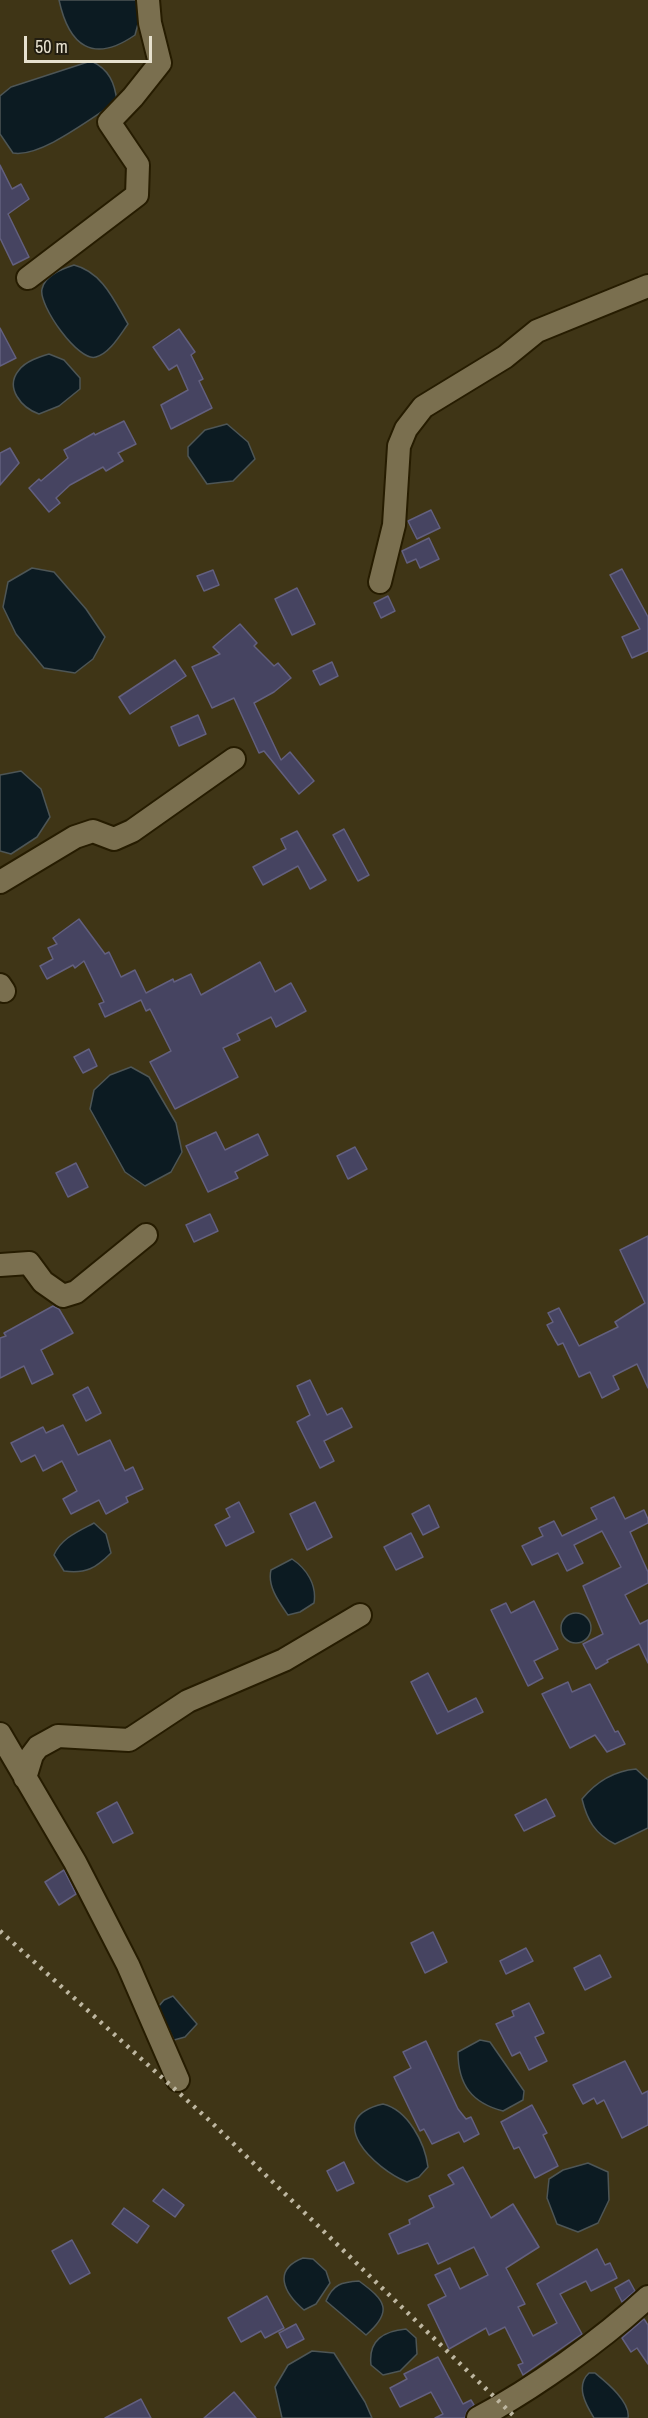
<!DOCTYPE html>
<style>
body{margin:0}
#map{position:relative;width:648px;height:2418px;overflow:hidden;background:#3f3516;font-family:"Archivo Narrow",sans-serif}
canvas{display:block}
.scale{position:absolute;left:24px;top:36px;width:128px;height:27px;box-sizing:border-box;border:3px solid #e7e1cf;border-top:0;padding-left:8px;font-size:18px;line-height:21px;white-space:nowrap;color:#e7e1cf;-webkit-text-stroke:4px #221d10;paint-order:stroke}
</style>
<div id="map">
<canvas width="648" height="2418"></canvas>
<div class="scale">50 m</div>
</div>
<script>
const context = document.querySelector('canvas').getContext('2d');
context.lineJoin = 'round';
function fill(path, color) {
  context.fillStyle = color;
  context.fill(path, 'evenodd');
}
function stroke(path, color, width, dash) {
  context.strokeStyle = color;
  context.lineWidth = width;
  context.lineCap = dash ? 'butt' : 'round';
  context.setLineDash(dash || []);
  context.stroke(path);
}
const water = new Path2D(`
 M 59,0 L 139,0 L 142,9 L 135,35 C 93,64 69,46 59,0 Z
 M 91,61 C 109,69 115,83 117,102 C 92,117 41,158 13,153 L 0,134 L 0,96 L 11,87 Z
 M 74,265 C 102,272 114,300 128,324 C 120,335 110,353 96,357 C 79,363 38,305 42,289 C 45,275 62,269 74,265 Z
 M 49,354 L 64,360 L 80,378 L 80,389 L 59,406 L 39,414 C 22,408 4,388 19,370 C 26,361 39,357 49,354 Z
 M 227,424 L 248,442 L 255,459 L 233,481 L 207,484 L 188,456 L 188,447 L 205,430 Z
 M 32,568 L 54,572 L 86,609 L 105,637 L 93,659 L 75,673 L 44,668 L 16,634 L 3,607 L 8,582 Z
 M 21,771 L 41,789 L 50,817 L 37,837 L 11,854 L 0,851 L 0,775 Z
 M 131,1067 L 149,1077 L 176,1123 L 182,1152 L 171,1172 L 145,1186 L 125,1172 L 90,1109 L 94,1090 L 110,1075 Z
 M 94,1523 L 106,1534 L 111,1553 C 96,1568 86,1574 64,1571 L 54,1555 C 61,1538 79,1531 94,1523 Z
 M 292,1559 C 307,1569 317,1585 314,1603 L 300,1612 L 288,1615 C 279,1602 267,1586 271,1570 Z
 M561 1628a15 15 0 1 1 30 0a15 15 0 1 1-30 0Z
 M 636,1769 L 648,1780 L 648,1828 L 615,1844 C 595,1834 587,1820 582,1799 C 596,1782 614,1771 636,1769 Z
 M 173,1996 L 197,2024 L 185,2037 L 174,2040 L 158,2007 L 164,2000 Z
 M 480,2040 L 490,2042 L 524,2091 L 523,2100 L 503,2111 C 472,2103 458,2085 458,2052 Z
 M 383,2104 C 408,2110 425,2143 428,2167 L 419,2177 L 407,2182 C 375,2169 321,2118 383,2104 Z
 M 588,2163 L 608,2172 L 609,2200 L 598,2223 L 578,2232 L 557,2224 L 547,2198 L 549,2179 L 563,2170 Z
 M 303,2258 L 313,2259 L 326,2271 L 330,2283 L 316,2304 L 304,2310 C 284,2293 272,2270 303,2258 Z
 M 359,2281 C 385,2300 394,2311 366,2335 L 326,2301 C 333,2284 342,2282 359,2281 Z
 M 406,2329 L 416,2338 L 417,2354 L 400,2371 L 383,2375 L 371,2365 C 368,2340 384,2331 406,2329 Z
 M 312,2351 L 334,2353 L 365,2402 L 372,2418 L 282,2418 L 275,2387 L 288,2365 Z
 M 589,2373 L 595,2373 C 606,2382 631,2402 628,2418 L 594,2418 C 586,2405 575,2386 589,2373 Z`);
const building = new Path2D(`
 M 0,165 L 12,189 L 21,184 L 29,199 L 8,214 L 29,257 L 13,265 L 0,238 Z
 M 0,328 L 16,358 L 0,366 Z
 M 179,329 L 195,352 L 191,355 L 203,379 L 199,381 L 212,408 L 171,429 L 161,405 L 188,390 L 177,365 L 169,370 L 153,347 Z
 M 124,421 L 136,444 L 118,453 L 123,461 L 106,471 L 103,467 L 70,485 L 56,498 L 60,503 L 49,512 L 29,488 L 39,479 L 41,481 L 68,458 L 64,450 L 94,433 L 95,435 Z
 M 10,448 L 19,463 L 0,485 L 0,453 Z
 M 431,510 L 440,528 L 417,539 L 408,521 Z
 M 429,538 L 439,559 L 420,568 L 416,559 L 407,563 L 402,551 Z
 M 622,569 L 648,617 L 648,651 L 632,658 L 622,637 L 640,629 L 610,575 Z
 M 213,570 L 219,585 L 204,591 L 197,576 Z
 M 297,588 L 315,624 L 292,635 L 275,599 Z
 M 388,596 L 395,611 L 381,618 L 374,603 Z
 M 240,624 L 257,643 L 254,646 L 274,666 L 278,663 L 291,678 L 274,692 L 254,703 L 281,760 L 290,752 L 314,781 L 299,794 L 264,751 L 259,753 L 234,698 L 212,708 L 192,667 L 220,654 L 213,647 Z
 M 175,660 L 186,676 L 130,714 L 119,697 Z
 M 332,662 L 338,676 L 320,685 L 313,671 Z
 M 198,715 L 206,734 L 179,746 L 171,727 Z
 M 344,829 L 369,875 L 358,881 L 333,835 Z
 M 297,831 L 326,880 L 310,889 L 298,866 L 263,885 L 253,867 L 286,849 L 281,839 Z
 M 79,919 L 105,954 L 109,952 L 121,977 L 135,970 L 146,993 L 173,979 L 174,982 L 191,974 L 201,995 L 260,962 L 275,992 L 291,983 L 306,1011 L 276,1027 L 271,1017 L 237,1034 L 240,1040 L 223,1048 L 238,1077 L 175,1109 L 150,1062 L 171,1051 L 150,1009 L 146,1011 L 141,1000 L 105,1017 L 99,1004 L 104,1002 L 84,961 L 75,968 L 73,965 L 47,979 L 40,966 L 53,959 L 48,948 L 57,944 L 53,938 Z
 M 89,1049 L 97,1066 L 83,1073 L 74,1057 Z
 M 216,1132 L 225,1150 L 258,1134 L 268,1155 L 235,1172 L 238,1178 L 208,1192 L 186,1146 Z
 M 355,1147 L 367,1169 L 348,1179 L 337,1156 Z
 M 76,1163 L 88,1187 L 68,1197 L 56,1173 Z
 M 210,1214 L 218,1231 L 194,1242 L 186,1225 Z
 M 648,1236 L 648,1388 L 637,1364 L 613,1376 L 619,1389 L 602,1398 L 590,1372 L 579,1377 L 563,1343 L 558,1345 L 555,1340 L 547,1325 L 553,1322 L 548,1313 L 559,1308 L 579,1346 L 618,1327 L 615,1322 L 645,1303 L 620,1250 Z
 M 53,1306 L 59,1309 L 73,1333 L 41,1350 L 53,1374 L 32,1384 L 24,1366 L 0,1378 L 0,1338 L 6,1336 L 4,1333 Z
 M 310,1380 L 327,1415 L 342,1408 L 352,1427 L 324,1441 L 334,1461 L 320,1468 L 297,1422 L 310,1415 L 297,1386 Z
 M 88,1387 L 101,1413 L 86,1421 L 73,1395 Z
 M 63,1425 L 78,1455 L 110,1440 L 125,1471 L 133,1467 L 143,1489 L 126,1497 L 128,1502 L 106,1514 L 99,1500 L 71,1514 L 63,1499 L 77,1491 L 62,1461 L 43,1471 L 35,1455 L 21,1462 L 11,1443 L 43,1427 L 46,1433 Z
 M 614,1497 L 625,1519 L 644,1510 L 648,1519 L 648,1523 L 630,1532 L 648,1572 L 648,1583 L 625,1595 L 640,1624 L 648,1620 L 648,1663 L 639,1644 L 607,1660 L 608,1662 L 596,1669 L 583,1644 L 603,1634 L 583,1586 L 621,1567 L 602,1531 L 574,1545 L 583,1563 L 567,1571 L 558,1553 L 532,1565 L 522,1546 L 543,1536 L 539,1528 L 554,1521 L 562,1536 L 597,1519 L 591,1508 Z
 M 239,1502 L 254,1532 L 226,1546 L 215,1525 L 230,1517 L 226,1509 Z
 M 315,1502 L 332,1537 L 307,1550 L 290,1514 Z
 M 429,1505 L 439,1527 L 423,1535 L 412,1514 Z
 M 411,1533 L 423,1557 L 396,1570 L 384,1547 Z
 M 534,1601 L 558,1649 L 534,1661 L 543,1678 L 528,1686 L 491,1610 L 506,1603 L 511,1613 Z
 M 428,1673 L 448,1712 L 476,1698 L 483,1712 L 437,1734 L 411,1682 Z
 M 568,1682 L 572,1692 L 590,1684 L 615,1732 L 618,1731 L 625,1744 L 607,1752 L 595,1735 L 570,1748 L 542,1694 Z
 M 546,1799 L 555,1816 L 524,1831 L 515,1815 Z
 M 117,1802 L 133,1833 L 113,1843 L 97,1813 Z
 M 64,1870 L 76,1894 L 59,1905 L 45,1882 Z
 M 433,1932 L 447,1962 L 425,1973 L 411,1943 Z
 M 526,1948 L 533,1961 L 506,1974 L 500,1961 Z
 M 600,1955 L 611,1977 L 585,1990 L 574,1968 Z
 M 529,2003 L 544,2033 L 535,2037 L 547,2061 L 529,2070 L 520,2052 L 512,2056 L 496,2024 L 514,2016 L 512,2011 Z
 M 426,2041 L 458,2109 L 466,2119 L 471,2117 L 479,2134 L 464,2142 L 459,2132 L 432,2144 L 424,2129 L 420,2131 L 394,2077 L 411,2068 L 403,2052 Z
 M 625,2061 L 642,2094 L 648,2091 L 648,2125 L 622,2138 L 604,2100 L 597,2104 L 594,2098 L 583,2104 L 573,2085 Z
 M 532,2105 L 547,2133 L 543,2135 L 558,2166 L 535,2178 L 519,2147 L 514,2149 L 501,2122 Z
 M 344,2162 L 354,2183 L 337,2191 L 327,2171 Z
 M 463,2167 L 491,2218 L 513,2204 L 539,2247 L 506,2268 L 525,2304 L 518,2307 L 533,2336 L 557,2323 L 537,2284 L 597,2249 L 605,2265 L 610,2263 L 617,2278 L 591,2291 L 586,2281 L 560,2294 L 582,2334 L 523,2375 L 518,2365 L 523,2363 L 505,2327 L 489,2335 L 486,2328 L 449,2349 L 428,2305 L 446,2296 L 435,2275 L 450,2268 L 460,2289 L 488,2275 L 474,2247 L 438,2264 L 428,2243 L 398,2254 L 389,2234 L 410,2224 L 409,2220 L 434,2207 L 429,2196 L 454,2184 L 448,2175 Z
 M 163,2189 L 184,2205 L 175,2217 L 153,2201 Z
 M 124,2208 L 149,2226 L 137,2243 L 112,2224 Z
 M 72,2240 L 90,2273 L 70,2284 L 52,2251 Z
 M 629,2280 L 635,2291 L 622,2302 L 615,2288 Z
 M 267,2296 L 284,2328 L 265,2338 L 261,2331 L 241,2342 L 228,2318 Z
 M 644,2319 L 648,2325 L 648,2364 L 637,2348 L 631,2352 L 622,2338 Z
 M 296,2324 L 304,2339 L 287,2348 L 279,2333 Z
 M 438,2357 L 463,2404 L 471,2400 L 474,2405 L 467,2411 L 465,2418 L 435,2418 L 443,2414 L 431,2392 L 400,2407 L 390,2388 L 407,2379 L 404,2374 Z
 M 234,2392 L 256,2418 L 204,2418 Z
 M 141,2399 L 151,2418 L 105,2418 Z`);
const minor = new Path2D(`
 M 28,278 L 137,195 L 138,165 L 109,122 L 133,97 L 160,63 L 150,23 L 148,0
 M 380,582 L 394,525 L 399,446 L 406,429 L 423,407 L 505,357 L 537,331 L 648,286
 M 0,882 L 75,837 L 93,831 L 114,839 L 132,831 L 234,759
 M 0,985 L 4,991
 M 0,1265 L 29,1263 L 43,1282 L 63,1296 L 76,1292 L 146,1235
 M 0,1734 L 75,1862 L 128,1965 L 178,2080
 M 25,1778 L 32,1755 L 38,1747 L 58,1736 L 129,1740 L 188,1701 L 284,1660 L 360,1615
 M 478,2418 C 533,2389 603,2339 648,2297`);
const rail = new Path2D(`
 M 0,1931 L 210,2121 L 516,2418`);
fill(water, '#0c1b22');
stroke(water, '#4e5656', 1.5);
fill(building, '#464461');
stroke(building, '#63607f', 1.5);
stroke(minor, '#261c00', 26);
stroke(minor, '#7a6f4f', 22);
stroke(rail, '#beb7a1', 4.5, [3, 6]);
</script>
